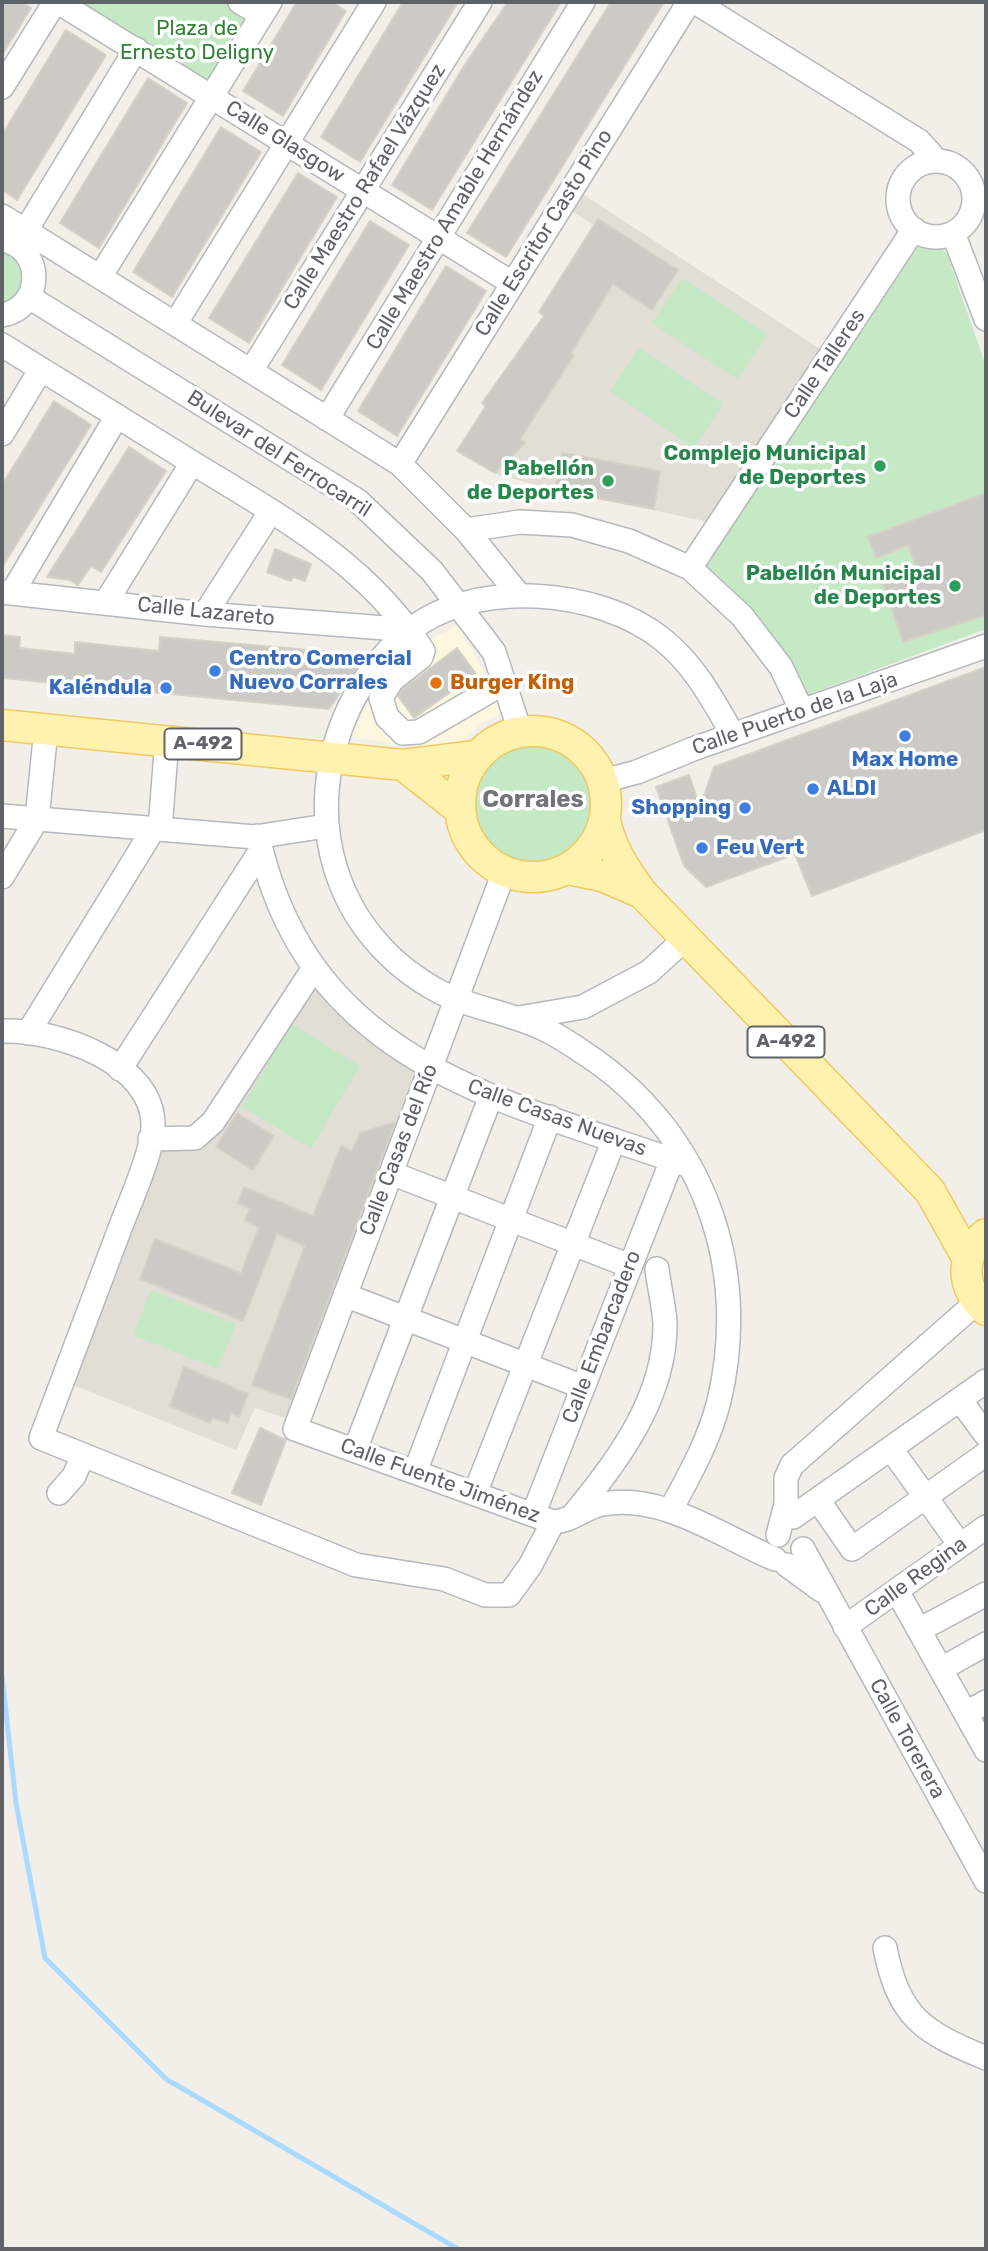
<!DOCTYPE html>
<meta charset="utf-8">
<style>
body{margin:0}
#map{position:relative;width:988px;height:2251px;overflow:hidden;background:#f1efe8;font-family:Rubik,sans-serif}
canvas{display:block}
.frame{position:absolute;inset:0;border:4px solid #5f6368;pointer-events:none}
</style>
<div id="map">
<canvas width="988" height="2251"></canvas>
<div class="frame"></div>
</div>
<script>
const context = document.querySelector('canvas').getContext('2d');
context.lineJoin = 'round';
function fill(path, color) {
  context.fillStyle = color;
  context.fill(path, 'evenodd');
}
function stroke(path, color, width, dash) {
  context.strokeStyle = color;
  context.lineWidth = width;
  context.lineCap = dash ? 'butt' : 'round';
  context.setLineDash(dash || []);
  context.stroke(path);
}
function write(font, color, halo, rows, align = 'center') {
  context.font = font + ' Rubik,sans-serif';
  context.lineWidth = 7;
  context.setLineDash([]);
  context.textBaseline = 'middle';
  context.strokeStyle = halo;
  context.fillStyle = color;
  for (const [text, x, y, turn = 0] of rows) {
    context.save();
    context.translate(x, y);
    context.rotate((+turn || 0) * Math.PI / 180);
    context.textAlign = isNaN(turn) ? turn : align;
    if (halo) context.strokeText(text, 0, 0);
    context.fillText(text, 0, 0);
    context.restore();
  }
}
const commercial = new Path2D(`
 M 458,625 L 485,674 L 499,706 L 499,715 L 484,722 L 459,743 L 431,749 L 350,737 L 370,699 L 427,642 Z`);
const education = new Path2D(`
 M 572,187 L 831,356 L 719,524 L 555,490 L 499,475 L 457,451 L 544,316 L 539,312 L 595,226 L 561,204 Z
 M 314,968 L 430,1068 L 297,1422 L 255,1408 L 236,1450 L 63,1381 L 150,1139 L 195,1138 Z`);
const green = new Path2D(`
 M 58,2 L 240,2 L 262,15 L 212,96 Z
 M 2,245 L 18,252 L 29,283 L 2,310 Z
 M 918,247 L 942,249 L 947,254 L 986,366 L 986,629 L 807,695 C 782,643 751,603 706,566 Z
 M 682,278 L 767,334 L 737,379 L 652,323 Z
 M 639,348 L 723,404 L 694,448 L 610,391 Z
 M473 804a59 59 0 1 1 118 0a59 59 0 1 1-118 0Z
 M 292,1024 L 360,1066 L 311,1148 L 242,1107 Z
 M 151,1290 L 236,1324 L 218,1369 L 133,1335 Z`);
const stream = new Path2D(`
 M 2,1676 L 16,1803 L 45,1958 L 166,2079 L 458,2249`);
const building = new Path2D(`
 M 2,2 L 21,2 L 31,8 L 2,55 Z
 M 297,2 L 332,2 L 346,11 L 283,116 L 243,91 Z
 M 403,2 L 458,2 L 360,162 L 321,137 Z
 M 508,2 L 561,2 L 432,210 L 392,185 L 464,66 Z
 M 611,2 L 664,2 L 506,257 L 467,233 Z
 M 66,30 L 106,55 L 17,200 L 2,190 L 2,135 Z
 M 148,78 L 187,103 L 99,248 L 60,223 Z
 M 221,127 L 261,152 L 172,297 L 133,272 Z
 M 298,173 L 337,197 L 249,343 L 209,318 Z
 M 598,219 L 678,270 L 652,310 L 613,284 L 571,353 L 574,355 L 520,439 L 525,443 L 495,473 L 457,451 L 486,406 L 482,403 L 544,316 L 539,312 Z
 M 370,221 L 409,245 L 321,390 L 282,365 Z
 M 446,266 L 486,291 L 397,436 L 358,411 Z
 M 54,401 L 91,425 L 2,567 L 2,485 Z
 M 129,447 L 166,471 L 101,572 L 91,566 L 78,585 L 70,580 L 47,577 Z
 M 562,453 L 660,471 L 654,509 L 555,490 Z
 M 986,493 L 986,615 L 903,642 L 883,584 L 918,572 L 908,545 L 876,558 L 868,537 Z
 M 275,549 L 311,564 L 305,581 L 293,577 L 291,581 L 267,572 Z
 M 2,635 L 20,637 L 19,648 L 75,654 L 75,642 L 159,651 L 160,637 L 366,655 L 329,709 L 2,678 Z
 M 457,648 L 476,674 L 414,718 L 398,696 L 403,689 Z
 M 986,667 L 986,830 L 812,896 L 795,854 L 706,887 L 684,866 L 656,787 L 689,775 L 700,807 L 714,767 Z
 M 237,1113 L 274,1136 L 253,1170 L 216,1147 Z
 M 395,1122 L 291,1399 L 252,1385 L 305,1246 L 277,1234 L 243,1321 L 140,1279 L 155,1239 L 241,1273 L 259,1227 L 245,1221 L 250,1209 L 238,1203 L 244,1187 L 313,1216 L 341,1146 L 352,1151 L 360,1133 Z
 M 184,1367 L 248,1394 L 239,1417 L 231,1413 L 228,1423 L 213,1418 L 210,1423 L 170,1406 Z
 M 260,1428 L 286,1440 L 261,1505 L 232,1493 Z`);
const minor = new Path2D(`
 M 58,2 L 512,283
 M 240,2 L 262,15
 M 695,2 L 919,141 L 937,161
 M 2,87 L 55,2
 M898 199a38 38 0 1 1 76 0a38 38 0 1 1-76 0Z
 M 2,216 L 400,464 L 466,530 L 519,595
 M 953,233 L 986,319
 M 2,240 C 45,247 44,308 2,315
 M 17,245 L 136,49
 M 100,277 L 270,2
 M 29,297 L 358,501 L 432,571 L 494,652 L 520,731
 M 175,324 L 374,2
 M 2,345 C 66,385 131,425 196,465 C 281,517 368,564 423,651 L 421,657 L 392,680 L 381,698 L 387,717 L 403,733 L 419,732 L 505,682
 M 251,371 L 480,2
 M 327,419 L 583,2
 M 2,434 L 41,369
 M 400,464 L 689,2
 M 466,530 L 520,522 L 572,525 L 629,541 L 690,568 L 742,616 L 781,667 L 802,711
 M 690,568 L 914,229
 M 2,592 L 205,614 L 410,630
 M 12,593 L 117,416
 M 106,602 L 192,463
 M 205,614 L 271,511
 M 603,781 L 637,772 L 693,749 L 986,646
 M 2,816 L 255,837 L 326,826
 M 160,829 L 167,740
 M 258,836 C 307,1064 500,1099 690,1166
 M 504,872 L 295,1429 L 553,1522 C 573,1521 585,1507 603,1504 C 663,1493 722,1537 775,1559
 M 2,877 L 37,819 L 46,729
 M 519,1018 L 583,1007 L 649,972 L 686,938
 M 2,1031 C 55,1029 155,1062 153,1127 C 153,1150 131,1200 122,1223 C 95,1295 68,1367 41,1438 L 356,1565 L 444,1579 L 485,1595 L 509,1595 L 530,1566 L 553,1522
 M 28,1033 L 154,828
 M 120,1069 L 261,850
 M 150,1139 L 195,1138 L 213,1122 L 314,968
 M 391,1173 L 630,1266
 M 345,1295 L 583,1387
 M 960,1400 L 986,1435
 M 891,1449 L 960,1545
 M 355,1450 L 491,1096
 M 415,1472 L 550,1117
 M 59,1493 L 74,1476 L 83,1455
 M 475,1493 L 614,1140
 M 818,1500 L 852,1549 L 986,1454
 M 670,1511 C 689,1476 709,1441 719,1401 C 751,1266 703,1131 584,1053 C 572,1045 559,1036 546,1030 C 513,1013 473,1009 440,992 C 333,935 299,815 349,708 C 363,679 383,653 408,632 C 472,578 599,588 662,639 C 694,664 713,700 733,735
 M 574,1514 C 619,1460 666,1396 665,1323 C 664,1305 659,1287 657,1269
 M 533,1515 L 672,1160
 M 793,1517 L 986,1381
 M 778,1535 L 786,1504 L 786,1478 L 792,1465 L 977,1302
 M 803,1549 L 986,1881
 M 787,1565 L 821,1590
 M 897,1591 L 986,1750
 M 845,1627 L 986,1527
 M 919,1630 L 986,1594
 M 941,1669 L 986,1644
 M 966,1713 L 986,1702
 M 885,1948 C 899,2018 923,2032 986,2058`);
const major = new Path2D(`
 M 2,725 L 403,765 L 476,756
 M460 804a73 73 0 1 1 146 0a73 73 0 1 1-146 0Z
 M 403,765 L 459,809
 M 605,820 C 611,849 625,869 642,893 L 930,1191 L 968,1259
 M 568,869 L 602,876 L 642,893
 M 986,1234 C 959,1254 961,1289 986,1310`);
const markers = [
 [880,466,7,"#2e9e5b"],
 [608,481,7,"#2e9e5b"],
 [955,586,7,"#2e9e5b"],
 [215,671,7,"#3f7fe0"],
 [436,683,7,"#e8710a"],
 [166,688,7,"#3f7fe0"],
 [905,736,7,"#3f7fe0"],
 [813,789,7,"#3f7fe0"],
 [745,808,7,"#3f7fe0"],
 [702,848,7,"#3f7fe0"]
];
const shields = [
 [203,744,77],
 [786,1042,77]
];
const shieldNames = [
 ["A-492",203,744],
 ["A-492",786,1042]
];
const parkNames = [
 ["Plaza de",197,29],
 ["Ernesto Deligny",197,53]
];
const streetNames = [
 ["Calle Glasgow",285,142,32],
 ["Calle Maestro Rafael Vázquez",365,187,-58],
 ["Calle Maestro Amable Hernández",455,210,-59],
 ["Calle Escritor Casto Pino",544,233,-58],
 ["Calle Talleres",825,364,-56],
 ["Bulevar del Ferrocarril",279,454,33],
 ["Calle Lazareto",206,612,6],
 ["Calle Puerto de la Laja",795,714,-19],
 ["Calle Casas Nuevas",557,1118,20],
 ["Calle Casas del Río",399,1150,-69],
 ["Calle Embarcadero",602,1337,-69],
 ["Calle Fuente Jiménez",440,1481,20],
 ["Calle Regina",916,1577,-36],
 ["Calle Torerera",907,1739,61]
];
const leisureNames = [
 ["Complejo Municipal",866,454],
 ["de Deportes",866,478],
 ["Pabellón",594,469],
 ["de Deportes",594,493],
 ["Pabellón Municipal",941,574],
 ["de Deportes",941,598]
];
const shopNames = [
 ["Centro Comercial",229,659],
 ["Nuevo Corrales",229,683],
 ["Kaléndula",152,688,"right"],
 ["Max Home",905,760,"center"],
 ["ALDI",827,789],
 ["Shopping",731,808,"right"],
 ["Feu Vert",716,848]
];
const foodNames = [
 ["Burger King",450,683]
];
const quarterNames = [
 ["Corrales",533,800]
];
fill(commercial, '#fef7e0');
fill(education, '#e1ded6');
fill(green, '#c5e8c5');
stroke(stream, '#aadaff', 5);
fill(building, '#cccac5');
stroke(building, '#d6d1c6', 2);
stroke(minor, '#b5b8bc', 26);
stroke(major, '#f2c960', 33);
stroke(minor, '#fff', 23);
stroke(major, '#fff2af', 30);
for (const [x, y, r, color] of markers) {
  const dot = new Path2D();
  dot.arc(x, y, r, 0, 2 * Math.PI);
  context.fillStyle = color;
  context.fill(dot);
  stroke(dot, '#fff', 2.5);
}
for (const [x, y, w] of shields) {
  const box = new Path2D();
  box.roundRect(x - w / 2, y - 15.5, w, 31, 5);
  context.fillStyle = '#fff';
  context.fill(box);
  stroke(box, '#5f6368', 2);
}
write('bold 19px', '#5f6368', null, shieldNames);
write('21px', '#348238', '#fff', parkNames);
write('21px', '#5f6368', '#fff', streetNames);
write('bold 21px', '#27864d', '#fff', leisureNames, 'right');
write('bold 21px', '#366cbe', '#fff', shopNames, 'left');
write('bold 21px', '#c56008', '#fff', foodNames, 'left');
write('bold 24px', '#70757a', '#fff', quarterNames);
</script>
